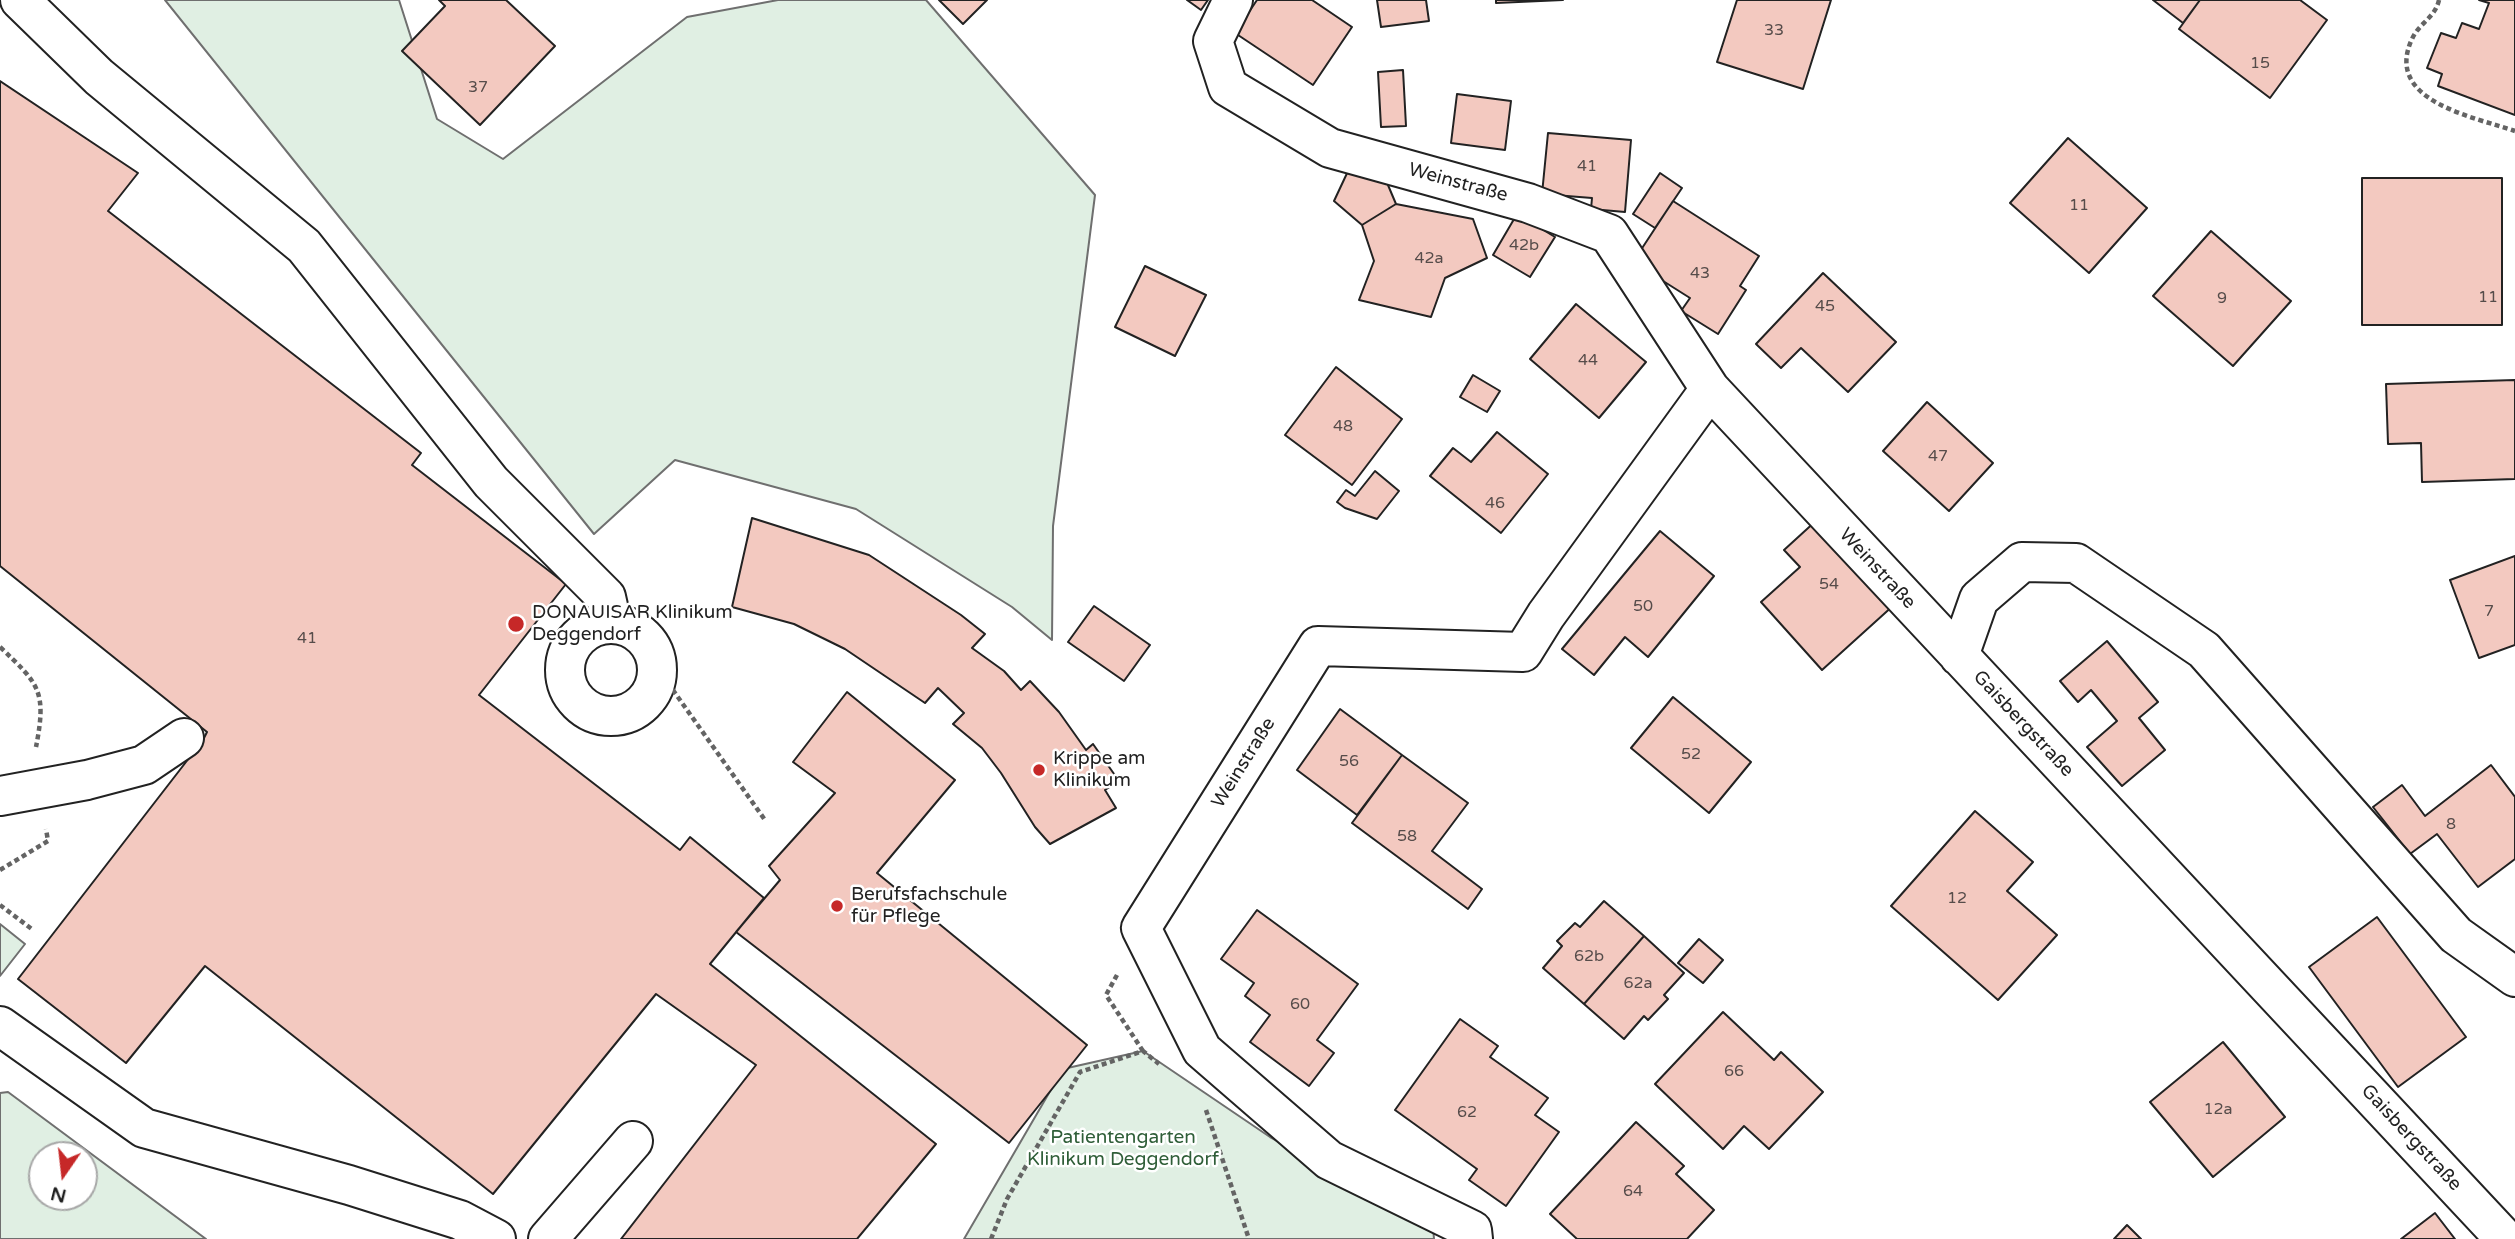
<!DOCTYPE html>
<meta charset="utf-8">
<style>
body{margin:0}
#map{position:relative;width:2515px;height:1239px;overflow:hidden;background:#fff;font-family:"Varela Round",sans-serif}
canvas{display:block}
.north{position:absolute;left:28px;top:1141px;width:70px;height:70px;box-sizing:border-box;background:#fff;border:2px solid #a7a7a7;border-radius:50%;rotate:194deg;font-size:19px;font-weight:700;line-height:28px;text-align:center;color:#222}
.north::after{content:'';display:block;margin:auto;width:24px;height:32px;background:#c62828;clip-path:polygon(50% 0,100% 100%,50% 72%,0 100%)}
</style>
<div id="map">
<canvas width="2515" height="1239"></canvas>
<div class="north">N</div>
</div>
<script>
const context = document.querySelector('canvas').getContext('2d');
context.lineJoin = 'round';
function fill(path, color) {
  context.fillStyle = color;
  context.fill(path, 'evenodd');
}
function stroke(path, color, width, dash) {
  context.strokeStyle = color;
  context.lineWidth = width;
  context.lineCap = dash ? 'butt' : 'round';
  context.setLineDash(dash || []);
  context.stroke(path);
}
function write(font, color, halo, rows, align = 'center') {
  context.font = font + ' "Varela Round",sans-serif';
  context.lineWidth = 5;
  context.setLineDash([]);
  context.textBaseline = 'middle';
  context.strokeStyle = halo;
  context.fillStyle = color;
  for (const [text, x, y, turn = 0] of rows) {
    context.save();
    context.translate(x, y);
    context.rotate((+turn || 0) * Math.PI / 180);
    context.textAlign = isNaN(turn) ? turn : align;
    if (halo) context.strokeText(text, 0, 0);
    context.fillText(text, 0, 0);
    context.restore();
  }
}
const green = new Path2D(`
 M 165,0 L 399,0 L 437,119 L 503,159 L 687,17 L 778,0 L 926,0 L 1095,195 L 1053,526 L 1052,640 L 1012,607 L 856,509 L 675,460 L 594,534 Z
 M 0,924 L 25,944 L 0,976 Z
 M 1143,1051 L 1270,1137 L 1433,1227 L 1434,1239 L 964,1239 L 1063,1069 Z
 M 8,1092 L 206,1239 L 0,1239 L 0,1093 ZM 42,1155 L 84,1155 L 84,1197 L 42,1197 Z`);
const building = new Path2D(`
 M 439,0 L 506,0 L 555,46 L 480,125 L 402,51 L 445,6 Z
 M 939,0 L 987,0 L 963,24 Z
 M 1187,0 L 1208,0 L 1201,10 Z
 M 1257,0 L 1312,0 L 1352,27 L 1313,85 L 1235,33 Z
 M 1377,0 L 1426,0 L 1429,21 L 1381,27 Z
 M 1496,0 L 1563,0 L 1496,3 Z
 M 1737,0 L 1831,0 L 1803,89 L 1717,62 Z
 M 2153,0 L 2200,0 L 2183,23 Z
 M 2200,0 L 2300,0 L 2327,20 L 2270,98 L 2179,29 Z
 M 2479,0 L 2515,0 L 2515,115 L 2438,86 L 2442,74 L 2427,68 L 2441,33 L 2456,38 L 2462,23 L 2479,29 L 2489,3 Z
 M 1403,70 L 1406,126 L 1381,127 L 1378,72 Z
 M 0,81 L 138,173 L 108,211 L 421,453 L 412,465 L 566,584 L 479,695 L 680,850 L 690,837 L 764,898 L 710,964 L 936,1144 L 857,1239 L 621,1239 L 756,1065 L 656,994 L 493,1194 L 205,966 L 126,1063 L 18,979 L 203,740 L 207,732 L 0,566 Z
 M 1457,94 L 1511,101 L 1505,150 L 1451,143 Z
 M 1548,133 L 1631,140 L 1625,212 L 1591,209 L 1592,198 L 1542,194 Z
 M 2068,138 L 2147,208 L 2089,273 L 2010,203 Z
 M 1349,169 L 1385,178 L 1396,204 L 1362,225 L 1334,201 Z
 M 1660,173 L 1682,188 L 1655,228 L 1633,214 Z
 M 2362,178 L 2502,178 L 2502,325 L 2362,325 Z
 M 1673,201 L 1759,256 L 1740,286 L 1746,290 L 1718,334 L 1681,311 L 1690,298 L 1633,262 Z
 M 1396,204 L 1473,219 L 1487,258 L 1445,278 L 1431,317 L 1359,300 L 1374,261 L 1362,225 Z
 M 1517,214 L 1555,237 L 1530,277 L 1493,255 Z
 M 2211,231 L 2291,301 L 2233,366 L 2153,296 Z
 M 1145,266 L 1206,295 L 1175,356 L 1115,327 Z
 M 1823,273 L 1896,342 L 1848,392 L 1801,348 L 1781,368 L 1756,344 Z
 M 1576,304 L 1646,362 L 1599,418 L 1530,359 Z
 M 1336,367 L 1402,419 L 1352,485 L 1285,435 Z
 M 1473,375 L 1500,391 L 1487,412 L 1460,397 Z
 M 2515,380 L 2515,479 L 2422,482 L 2421,443 L 2388,444 L 2386,384 Z
 M 1927,402 L 1993,463 L 1949,511 L 1883,451 Z
 M 1497,432 L 1548,474 L 1501,533 L 1430,476 L 1453,448 L 1471,462 Z
 M 1375,471 L 1399,491 L 1377,519 L 1345,508 L 1337,502 L 1346,490 L 1355,496 Z
 M 752,518 L 869,555 L 961,615 L 985,634 L 972,648 L 1004,671 L 1021,690 L 1030,681 L 1059,712 L 1086,750 L 1093,744 L 1119,781 L 1105,790 L 1116,808 L 1050,844 L 1035,827 L 1001,773 L 982,748 L 953,724 L 964,713 L 938,688 L 925,703 L 845,649 L 794,624 L 732,607 Z
 M 1818,519 L 1895,604 L 1822,670 L 1761,602 L 1800,567 L 1784,550 Z
 M 1660,531 L 1714,576 L 1648,657 L 1625,637 L 1594,675 L 1562,649 Z
 M 2515,556 L 2515,645 L 2479,658 L 2450,580 Z
 M 1094,606 L 1150,645 L 1124,681 L 1068,642 Z
 M 2107,641 L 2158,702 L 2139,718 L 2165,750 L 2122,786 L 2087,747 L 2117,721 L 2091,690 L 2078,702 L 2060,681 Z
 M 847,692 L 955,780 L 877,873 L 1087,1045 L 1009,1143 L 736,932 L 780,880 L 769,866 L 835,793 L 793,762 Z
 M 1673,697 L 1751,762 L 1709,813 L 1631,748 Z
 M 1340,709 L 1402,755 L 1357,815 L 1297,770 Z
 M 1402,755 L 1468,803 L 1432,851 L 1482,889 L 1468,909 L 1352,823 Z
 M 2491,765 L 2515,797 L 2515,859 L 2478,887 L 2437,834 L 2410,854 L 2373,807 L 2402,785 L 2425,816 Z
 M 1975,811 L 2033,862 L 2007,891 L 2057,935 L 1998,1000 L 1891,906 Z
 M 1604,901 L 1644,936 L 1584,1004 L 1543,968 L 1562,946 L 1557,941 L 1575,923 L 1580,927 Z
 M 1257,910 L 1358,984 L 1317,1040 L 1334,1053 L 1309,1086 L 1250,1042 L 1270,1015 L 1245,996 L 1254,983 L 1221,959 Z
 M 2377,917 L 2466,1037 L 2398,1087 L 2309,967 Z
 M 1644,936 L 1684,973 L 1664,995 L 1668,999 L 1648,1020 L 1644,1016 L 1624,1039 L 1584,1004 Z
 M 1699,939 L 1723,960 L 1703,983 L 1678,963 Z
 M 1723,1012 L 1774,1060 L 1781,1052 L 1823,1092 L 1769,1149 L 1744,1126 L 1723,1149 L 1655,1084 Z
 M 1460,1019 L 1498,1046 L 1490,1057 L 1548,1098 L 1535,1115 L 1559,1132 L 1506,1206 L 1469,1180 L 1477,1169 L 1395,1110 Z
 M 2223,1042 L 2285,1117 L 2213,1177 L 2150,1102 Z
 M 1636,1122 L 1684,1166 L 1676,1174 L 1714,1210 L 1687,1239 L 1577,1239 L 1550,1214 Z
 M 2435,1213 L 2455,1239 L 2401,1239 Z
 M 2127,1225 L 2141,1239 L 2114,1239 Z`);
const path = new Path2D(`
 M 2439,0 C 2435,18 2419,23 2412,39 C 2383,101 2474,117 2515,131
 M 0,647 C 39,684 47,691 36,747
 M 658,669 L 765,820
 M 0,870 L 48,841 L 46,829
 M 0,905 L 33,930
 M 1117,975 L 1106,995 L 1143,1051
 M 1206,1110 L 1249,1239
 M 991,1239 L 1007,1199 L 1080,1072 L 1143,1051 L 1159,1064`);
const minor = new Path2D(`
 M 20,0 L 99,77 L 304,246 L 491,482 L 606,597 L 612,624
 M 1233,0 L 1213,41 L 1228,87 L 1330,148 L 1528,203 L 1609,234 L 1710,389 L 1546,615 L 1523,652 L 1318,646 L 1141,928 L 1202,1050 L 1329,1160 L 1472,1230 L 1473,1239
 M 1710,389 L 2505,1239
 M565 670a46 46 0 1 1 92 0a46 46 0 1 1-92 0Z
 M 1959,656 L 1979,599 L 2022,562 L 2076,563 L 2204,650 L 2456,935 L 2515,977
 M 0,796 L 87,780 L 144,765 L 184,738
 M 0,1026 L 144,1128 L 349,1185 L 460,1220 L 496,1239
 M 548,1239 L 633,1141`);
const markers = [
 [516,624,9,"#c62828"],
 [1039,770,7,"#c62828"],
 [837,906,7,"#c62828"]
];
const numberNames = [
 ["33",1774,31],
 ["15",2260,64],
 ["37",478,88],
 ["41",1587,167],
 ["11",2079,206],
 ["42b",1524,246],
 ["42a",1429,259],
 ["43",1700,274],
 ["11",2488,298],
 ["9",2222,299],
 ["45",1825,307],
 ["44",1588,361],
 ["48",1343,427],
 ["47",1938,457],
 ["46",1495,504],
 ["54",1829,585],
 ["50",1643,607],
 ["7",2489,612],
 ["41",307,639],
 ["52",1691,755],
 ["56",1349,762],
 ["8",2451,825],
 ["58",1407,837],
 ["12",1957,899],
 ["62b",1589,957],
 ["62a",1638,984],
 ["60",1300,1005],
 ["66",1734,1072],
 ["12a",2218,1110],
 ["62",1467,1113],
 ["64",1633,1192]
];
const streetNames = [
 ["Weinstraße",1458,183,15],
 ["Weinstraße",1877,569,47],
 ["Gaisbergstraße",2023,724,47],
 ["Weinstraße",1244,763,-58],
 ["Gaisbergstraße",2411,1138,47]
];
const poiNames = [
 ["DONAUISAR Klinikum",532,613],
 ["Deggendorf",532,635],
 ["Krippe am",1053,759],
 ["Klinikum",1053,781],
 ["Berufsfachschule",851,895],
 ["für Pflege",851,917]
];
const parkNames = [
 ["Patientengarten",1123,1138],
 ["Klinikum Deggendorf",1123,1160]
];
fill(green, '#e0efe3');
stroke(green, '#6f6f6f', 2);
fill(building, '#f3c9c0');
stroke(building, '#222', 2);
stroke(minor, '#222', 42);
stroke(path, '#646464', 4.5, [5, 3.5]);
stroke(minor, '#fff', 38);
for (const [x, y, r, color] of markers) {
  const dot = new Path2D();
  dot.arc(x, y, r, 0, 2 * Math.PI);
  context.fillStyle = color;
  context.fill(dot);
  stroke(dot, '#fff', 2.5);
}
write('16px', '#564c4a', null, numberNames);
write('19px', '#222', '#fff', streetNames);
write('19px', '#222', '#fff', poiNames, 'left');
write('19px', '#2f5e38', '#fff', parkNames);
</script>
